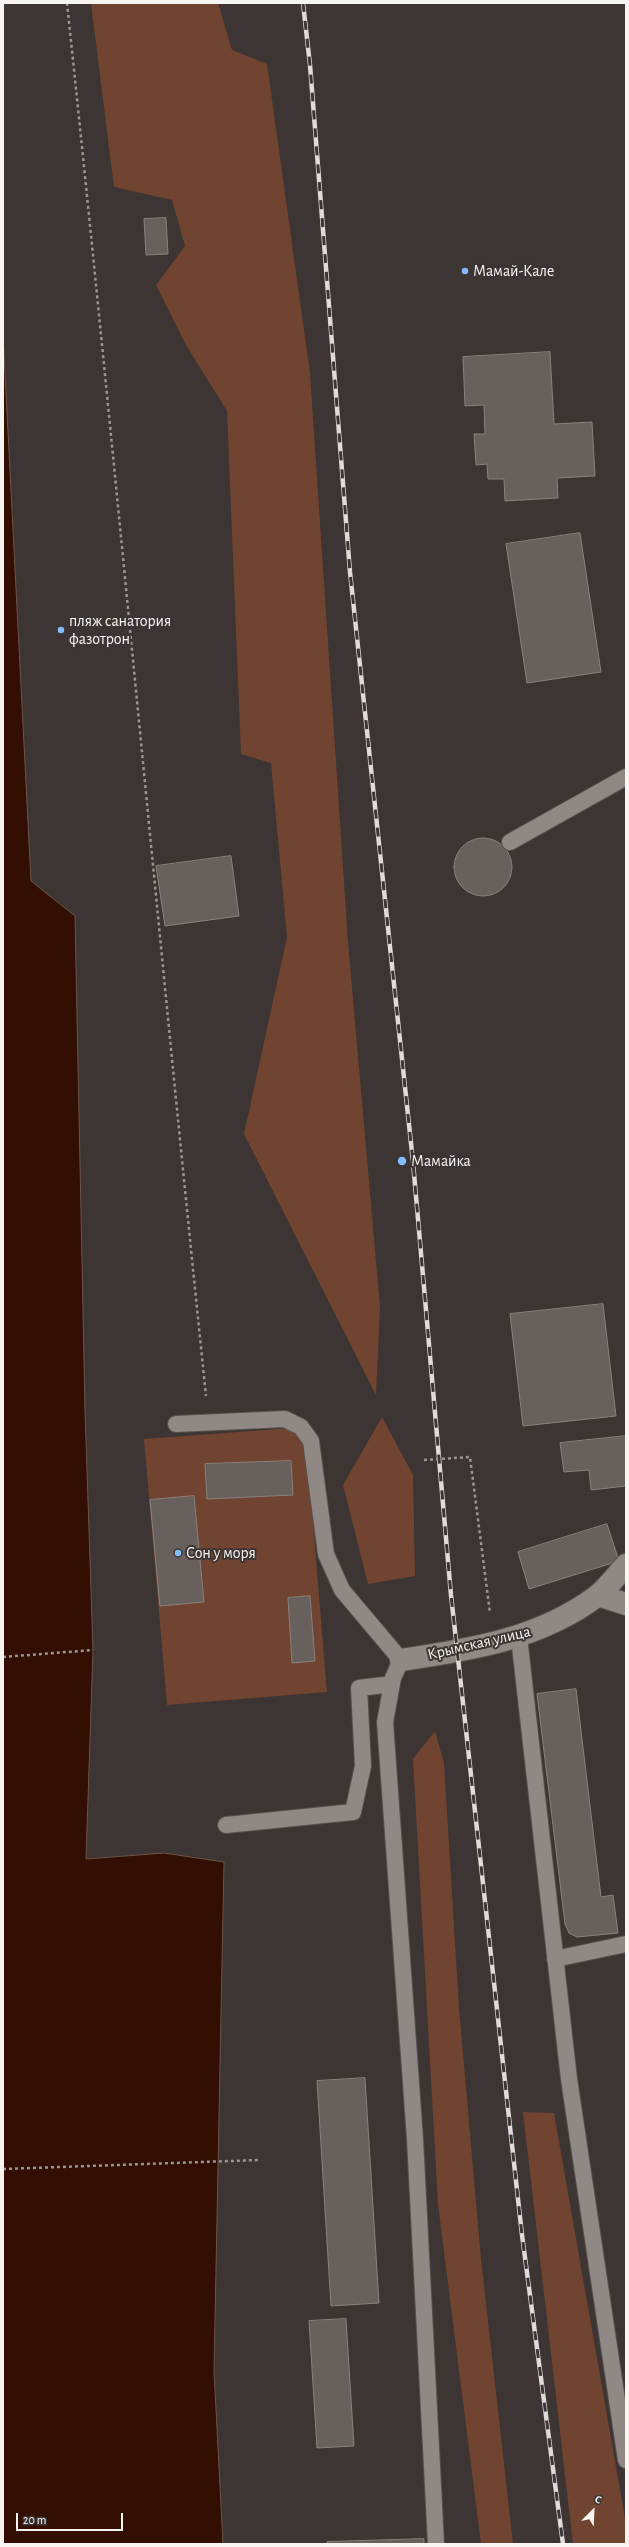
<!DOCTYPE html>
<meta charset="utf-8">
<style>
body{margin:0}
#map{position:relative;width:629px;height:2547px;overflow:hidden;background:#3c3533;font-family:"Alegreya Sans",sans-serif}
canvas{display:block}
.frame{position:absolute;inset:0;border:4px solid #f8f4f2;pointer-events:none}
.north{position:absolute;left:573px;top:2491px;width:40px;height:40px;-webkit-text-stroke:3px #3c3533;paint-order:stroke;rotate:24deg;font-size:11px;font-weight:700;line-height:16px;text-align:center;color:#f8f4f2}
.north::after{content:'';display:block;margin:auto;width:14px;height:18px;background:#f8f4f2;clip-path:polygon(50% 0,100% 100%,50% 72%,0 100%)}
.scale{position:absolute;left:16px;top:2513px;width:107px;height:18px;box-sizing:border-box;border:2px solid #f8f4f2;border-top:0;padding-left:5px;font-size:12px;line-height:14px;white-space:nowrap;color:#f8f4f2;-webkit-text-stroke:3px #3c3533;paint-order:stroke}
</style>
<div id="map">
<canvas width="629" height="2547"></canvas>
<div class="frame"></div>
<div class="north">С</div>
<div class="scale">20 m</div>
</div>
<script>
const context = document.querySelector('canvas').getContext('2d');
context.lineJoin = 'round';
function fill(path, color) {
  context.fillStyle = color;
  context.fill(path, 'evenodd');
}
function stroke(path, color, width, dash) {
  context.strokeStyle = color;
  context.lineWidth = width;
  context.lineCap = dash ? 'butt' : 'round';
  context.setLineDash(dash || []);
  context.stroke(path);
}
function write(font, color, halo, rows, align = 'center') {
  context.font = font + ' "Alegreya Sans",sans-serif';
  context.lineWidth = 4;
  context.setLineDash([]);
  context.textBaseline = 'middle';
  context.strokeStyle = halo;
  context.fillStyle = color;
  for (const [text, x, y, turn = 0] of rows) {
    context.save();
    context.translate(x, y);
    context.rotate((+turn || 0) * Math.PI / 180);
    context.textAlign = isNaN(turn) ? turn : align;
    if (halo) context.strokeText(text, 0, 0);
    context.fillText(text, 0, 0);
    context.restore();
  }
}
const green = new Path2D(`
 M 91,3 L 218,3 L 232,50 L 267,64 L 310,373 L 348,942 L 380,1307 L 376,1395 L 244,1134 L 287,937 L 271,763 L 241,754 L 227,411 L 186,345 L 156,285 L 185,246 L 172,200 L 114,187 Z
 M 382,1417 L 413,1475 L 415,1576 L 368,1584 L 343,1485 Z
 M 305,1427 L 327,1692 L 167,1705 L 144,1439 Z
 M 435,1731 L 444,1763 L 459,2008 L 481,2259 L 513,2544 L 481,2544 L 438,2204 L 413,1759 Z
 M 523,2112 L 554,2113 L 626,2524 L 626,2544 L 573,2544 Z`);
const water = new Path2D(`
 M 3,334 L 31,881 L 75,916 L 85,1410 L 93,1650 L 86,1859 L 164,1853 L 224,1862 L 214,2371 L 223,2544 L 3,2544 Z`);
const building = new Path2D(`
 M 166,218 L 168,254 L 146,255 L 144,219 Z
 M 550,352 L 554,424 L 592,422 L 595,476 L 557,478 L 558,498 L 505,501 L 504,479 L 488,479 L 487,464 L 476,465 L 474,434 L 485,434 L 484,405 L 465,406 L 463,357 Z
 M 580,533 L 601,672 L 527,683 L 506,544 Z
 M454 867a29 29 0 1 1 58 0a29 29 0 1 1-58 0Z
 M 231,856 L 239,916 L 165,926 L 156,866 Z
 M 603,1304 L 616,1416 L 523,1426 L 510,1314 Z
 M 626,1436 L 626,1486 L 591,1490 L 589,1470 L 564,1472 L 560,1443 Z
 M 291,1461 L 293,1495 L 207,1499 L 205,1464 Z
 M 194,1496 L 204,1602 L 160,1606 L 150,1500 Z
 M 607,1524 L 619,1561 L 529,1589 L 518,1552 Z
 M 310,1596 L 315,1661 L 292,1663 L 288,1598 Z
 M 576,1689 L 601,1897 L 613,1895 L 618,1933 L 577,1937 L 569,1933 L 565,1924 L 537,1694 Z
 M 365,2078 L 379,2303 L 331,2306 L 317,2081 Z
 M 346,2319 L 354,2446 L 317,2448 L 309,2321 Z
 M 424,2539 L 424,2544 L 327,2544 L 327,2542 Z`);
const path = new Path2D(`
 M 67,3 C 116,467 158,932 206,1396
 M 424,1460 L 470,1457 L 490,1613
 M 3,1657 L 93,1650
 M 3,2169 L 259,2160`);
const service = new Path2D(`
 M 510,842 L 626,777
 M 176,1424 L 285,1419 L 301,1427 L 311,1441 L 326,1554 L 342,1590 L 401,1660 L 393,1678 L 385,1722 L 415,2139 L 436,2544
 M 519,1637 L 569,2079 L 626,2460
 M 226,1825 L 353,1812 L 363,1766 L 359,1688 L 392,1684
 M 555,1959 L 626,1944`);
const minor = new Path2D(`
 M 598,1595 L 626,1604
 M 401,1660 C 469,1650 540,1639 597,1596 C 607,1588 617,1575 626,1565`);
const rail = new Path2D(`
 M 303,3 L 310,65 L 350,572 L 413,1162 L 451,1595 L 522,2235 L 563,2544`);
const markers = [
 [465,271,4,"#83bcfb"],
 [61,630,4,"#83bcfb"],
 [402,1161,5,"#83bcfb"],
 [178,1553,4,"#83bcfb"]
];
const poiNames = [
 ["Мамай-Кале",473,271],
 ["пляж санатория",69,621],
 ["фазотрон",69,639],
 ["Мамайка",411,1161],
 ["Сон у моря",186,1553]
];
const streetNames = [
 ["Крымская улица",479,1643,-13]
];
fill(green, '#714331');
fill(water, '#320f02');
stroke(water, '#6d544a', 1);
fill(building, '#67605d');
stroke(building, '#89817e', 1);
stroke(service, '#55514e', 18);
stroke(minor, '#55514e', 24);
stroke(path, '#9b9694', 2.5, [3, 3]);
stroke(service, '#8f8885', 16);
stroke(minor, '#8f8885', 22);
stroke(rail, '#dfdbd9', 4.5);
stroke(rail, '#3c3533', 3, [9]);
for (const [x, y, r, color] of markers) {
  const dot = new Path2D();
  dot.arc(x, y, r, 0, 2 * Math.PI);
  context.fillStyle = color;
  context.fill(dot);
  stroke(dot, '#3c3533', 1.5);
}
write('16px', '#f8f4f2', '#3c3533', poiNames, 'left');
write('16px', '#f8f4f2', '#3c3533', streetNames);
</script>
